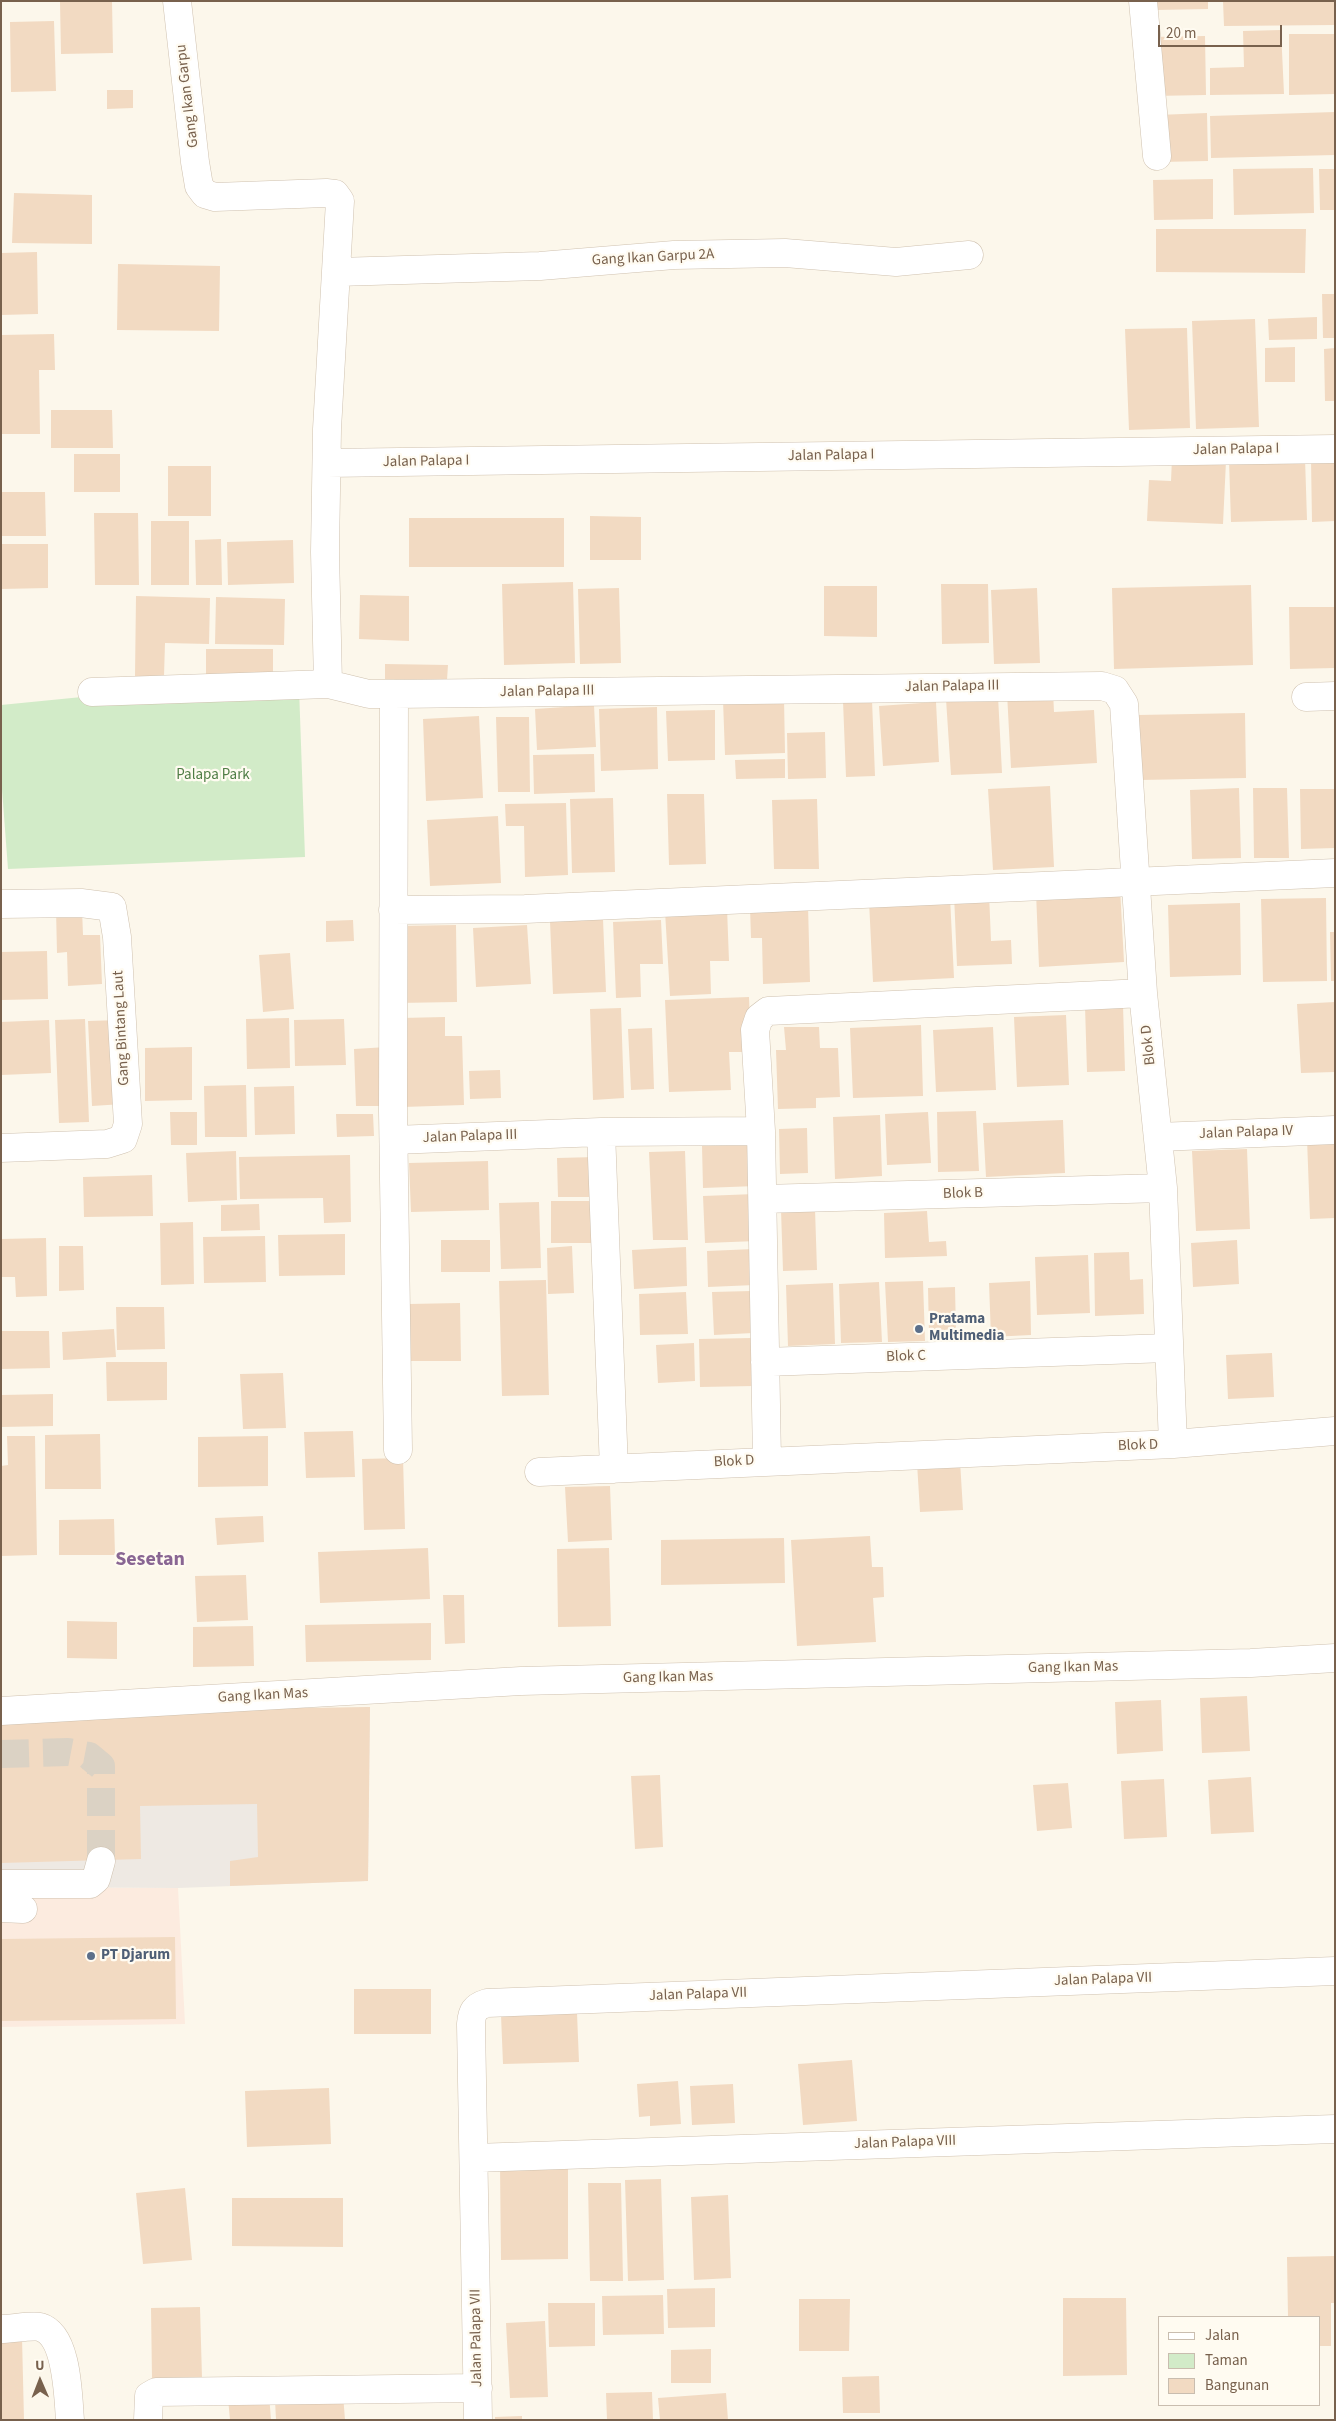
<!DOCTYPE html>
<style>
body{margin:0}
#map{position:relative;width:1336px;height:2421px;overflow:hidden;background:#fcf7eb;font-family:"Source Sans 3",sans-serif}
canvas{display:block}
.frame{position:absolute;inset:0;border:2px solid #78614d;pointer-events:none}
.legend{position:absolute;left:1158px;top:2316px;width:162px;height:90px;box-sizing:border-box;background:#fffbf1;border:1px solid #c9bdaf;margin:0;padding:6px 9px;list-style:none;font-size:15px;color:#78614d}
.legend li{display:flex;align-items:center;gap:10px;height:25px}
.legend b{width:25px;border:1px solid #c9bdaf}
.north{position:absolute;left:15px;top:2356px;width:50px;height:50px;-webkit-text-stroke:4px #fffbf1;paint-order:stroke;rotate:359deg;font-size:14px;font-weight:700;line-height:20px;text-align:center;color:#78614d}
.north::after{content:'';display:block;margin:auto;width:18px;height:22px;background:#78614d;clip-path:polygon(50% 0,100% 100%,50% 72%,0 100%)}
.scale{position:absolute;left:1158px;top:25px;width:124px;height:22px;box-sizing:border-box;border:2px solid #78614d;border-top:0;padding-left:6px;font-size:15px;line-height:18px;white-space:nowrap;color:#78614d;-webkit-text-stroke:4px #fffbf1;paint-order:stroke}
</style>
<div id="map">
<canvas width="1336" height="2421"></canvas>
<div class="frame"></div>
<ul class="legend">
<li><b style="height:6px;background:#fff"></b>Jalan</li>
<li><b style="height:14px;background:#d2ebc8"></b>Taman</li>
<li><b style="height:14px;background:#f2dac2"></b>Bangunan</li>
</ul>
<div class="north">U</div>
<div class="scale">20 m</div>
</div>
<script>
const context = document.querySelector('canvas').getContext('2d');
context.lineJoin = 'round';
function fill(path, color) {
  context.fillStyle = color;
  context.fill(path, 'evenodd');
}
function stroke(path, color, width, dash) {
  context.strokeStyle = color;
  context.lineWidth = width;
  context.lineCap = dash ? 'butt' : 'round';
  context.setLineDash(dash || []);
  context.stroke(path);
}
function write(font, color, halo, rows, align = 'center') {
  context.font = font + ' "Source Sans 3",sans-serif';
  context.lineWidth = 4.5;
  context.setLineDash([]);
  context.textBaseline = 'middle';
  context.strokeStyle = halo;
  context.fillStyle = color;
  for (const [text, x, y, turn = 0] of rows) {
    context.save();
    context.translate(x, y);
    context.rotate((+turn || 0) * Math.PI / 180);
    context.textAlign = isNaN(turn) ? turn : align;
    if (halo) context.strokeText(text, 0, 0);
    context.fillText(text, 0, 0);
    context.restore();
  }
}
const commercial = new Path2D(`
 M 1,1887 L 178,1888 L 185,2024 L 1,2027 Z`);
const industrial = new Path2D(`
 M 370,1707 L 368,1881 L 178,1888 L 1,1887 L 1,1721 Z`);
const green = new Path2D(`
 M 299,688 L 305,857 L 8,869 L 1,776 L 1,705 L 92,696 Z`);
const building = new Path2D(`
 M 112,1 L 113,53 L 61,54 L 60,2 Z
 M 1156,1 L 1208,1 L 1208,9 L 1156,10 Z
 M 1223,1 L 1335,1 L 1335,25 L 1224,26 Z
 M 54,21 L 56,91 L 11,92 L 10,22 Z
 M 1281,30 L 1284,94 L 1210,95 L 1210,68 L 1244,67 L 1243,31 Z
 M 1289,34 L 1335,34 L 1335,94 L 1289,95 Z
 M 1205,36 L 1206,95 L 1153,96 L 1152,37 Z
 M 107,90 L 133,90 L 133,108 L 107,109 Z
 M 1335,112 L 1335,155 L 1211,158 L 1210,116 Z
 M 1207,113 L 1208,161 L 1160,162 L 1158,115 Z
 M 1313,168 L 1314,213 L 1234,215 L 1233,169 Z
 M 1319,169 L 1335,169 L 1335,210 L 1320,210 Z
 M 1213,179 L 1213,219 L 1154,220 L 1153,180 Z
 M 14,193 L 92,195 L 92,244 L 12,243 Z
 M 1156,229 L 1306,229 L 1305,273 L 1156,272 Z
 M 37,252 L 38,314 L 1,315 L 1,253 Z
 M 118,264 L 220,266 L 219,331 L 117,330 Z
 M 1322,294 L 1335,294 L 1335,338 L 1323,338 Z
 M 1317,317 L 1317,339 L 1269,340 L 1268,319 Z
 M 1255,319 L 1259,427 L 1196,429 L 1192,321 Z
 M 1187,328 L 1190,428 L 1129,430 L 1125,329 Z
 M 54,334 L 55,370 L 39,370 L 40,434 L 1,434 L 1,335 Z
 M 1295,347 L 1295,382 L 1265,382 L 1265,348 Z
 M 1335,348 L 1335,401 L 1325,401 L 1324,349 Z
 M 51,410 L 112,410 L 113,448 L 51,448 Z
 M 74,454 L 120,454 L 120,492 L 74,492 Z
 M 1172,458 L 1226,461 L 1223,524 L 1147,521 L 1149,480 L 1171,481 Z
 M 1305,458 L 1307,520 L 1231,522 L 1229,460 Z
 M 1335,459 L 1335,521 L 1312,522 L 1311,460 Z
 M 168,466 L 211,466 L 211,516 L 168,516 Z
 M 1,492 L 45,492 L 46,536 L 1,536 Z
 M 94,513 L 138,513 L 139,585 L 95,585 Z
 M 590,516 L 641,517 L 641,560 L 590,560 Z
 M 409,518 L 564,518 L 564,567 L 409,567 Z
 M 151,521 L 189,521 L 189,585 L 151,585 Z
 M 221,539 L 222,585 L 196,585 L 195,540 Z
 M 293,540 L 294,583 L 228,585 L 227,542 Z
 M 1,544 L 48,544 L 48,588 L 1,589 Z
 M 573,582 L 575,663 L 504,665 L 502,584 Z
 M 941,584 L 988,584 L 989,643 L 942,644 Z
 M 1251,585 L 1253,665 L 1114,669 L 1112,588 Z
 M 824,586 L 877,586 L 877,637 L 824,636 Z
 M 619,588 L 621,663 L 580,664 L 578,589 Z
 M 1037,588 L 1040,663 L 994,664 L 991,590 Z
 M 360,595 L 409,596 L 409,641 L 359,639 Z
 M 136,596 L 210,598 L 209,644 L 165,643 L 164,676 L 135,676 Z
 M 216,597 L 285,599 L 284,645 L 215,644 Z
 M 1289,607 L 1335,607 L 1335,668 L 1290,669 Z
 M 206,649 L 273,649 L 273,679 L 206,679 Z
 M 385,664 L 448,665 L 447,680 L 385,679 Z
 M 1053,691 L 1054,712 L 1094,710 L 1097,763 L 1011,768 L 1007,693 Z
 M 998,696 L 1002,773 L 951,775 L 946,699 Z
 M 784,698 L 785,753 L 725,755 L 723,700 Z
 M 872,700 L 875,776 L 846,777 L 843,701 Z
 M 936,702 L 939,762 L 883,766 L 879,706 Z
 M 594,705 L 596,747 L 537,750 L 535,709 Z
 M 657,707 L 658,769 L 601,771 L 599,709 Z
 M 715,710 L 715,760 L 668,761 L 666,711 Z
 M 1245,713 L 1246,778 L 1140,780 L 1138,715 Z
 M 479,716 L 483,798 L 426,801 L 423,719 Z
 M 496,717 L 529,717 L 530,792 L 498,792 Z
 M 825,732 L 826,778 L 788,779 L 787,733 Z
 M 594,754 L 595,792 L 534,794 L 533,755 Z
 M 785,759 L 785,778 L 736,779 L 735,760 Z
 M 1050,786 L 1054,867 L 993,870 L 988,789 Z
 M 1239,788 L 1241,858 L 1192,859 L 1190,790 Z
 M 1253,788 L 1287,788 L 1289,858 L 1254,858 Z
 M 1300,789 L 1335,789 L 1335,848 L 1301,849 Z
 M 667,794 L 704,794 L 706,864 L 669,865 Z
 M 613,798 L 615,872 L 572,873 L 570,799 Z
 M 817,799 L 819,869 L 774,869 L 772,800 Z
 M 566,803 L 568,875 L 525,877 L 524,826 L 506,826 L 505,804 Z
 M 498,816 L 501,883 L 430,886 L 427,820 Z
 M 1120,888 L 1124,962 L 1039,967 L 1036,892 Z
 M 989,893 L 991,941 L 1011,940 L 1012,964 L 957,966 L 954,894 Z
 M 950,897 L 954,978 L 873,982 L 869,901 Z
 M 1326,898 L 1327,981 L 1263,982 L 1261,899 Z
 M 1240,903 L 1241,975 L 1170,977 L 1168,905 Z
 M 808,905 L 810,982 L 763,984 L 762,938 L 751,938 L 750,907 Z
 M 727,908 L 729,961 L 710,961 L 711,994 L 670,996 L 665,911 Z
 M 56,909 L 82,909 L 83,935 L 100,935 L 102,984 L 68,986 L 67,952 L 57,953 Z
 M 603,919 L 606,992 L 553,994 L 550,921 Z
 M 353,920 L 354,941 L 326,942 L 326,921 Z
 M 661,920 L 663,964 L 640,964 L 641,997 L 616,998 L 613,922 Z
 M 456,925 L 457,1002 L 397,1003 L 396,926 Z
 M 527,925 L 531,984 L 476,987 L 473,928 Z
 M 1330,932 L 1335,932 L 1335,981 L 1331,981 Z
 M 47,951 L 48,999 L 1,1000 L 1,952 Z
 M 290,953 L 294,1009 L 263,1012 L 259,955 Z
 M 749,997 L 751,1052 L 729,1052 L 731,1090 L 669,1092 L 665,1000 Z
 M 1335,1002 L 1335,1072 L 1301,1073 L 1297,1004 Z
 M 1123,1005 L 1125,1071 L 1087,1072 L 1085,1006 Z
 M 621,1008 L 624,1098 L 593,1100 L 590,1009 Z
 M 1066,1015 L 1069,1085 L 1017,1087 L 1014,1017 Z
 M 445,1017 L 445,1036 L 462,1036 L 464,1105 L 403,1107 L 401,1018 Z
 M 289,1018 L 290,1068 L 247,1069 L 246,1019 Z
 M 85,1019 L 89,1122 L 59,1123 L 55,1020 Z
 M 344,1019 L 346,1065 L 295,1066 L 294,1020 Z
 M 49,1020 L 51,1073 L 1,1075 L 1,1022 Z
 M 120,1020 L 123,1104 L 92,1106 L 88,1021 Z
 M 921,1025 L 923,1096 L 853,1098 L 850,1028 Z
 M 784,1027 L 819,1027 L 820,1048 L 838,1048 L 840,1097 L 816,1098 L 816,1108 L 778,1109 L 776,1050 L 786,1050 Z
 M 993,1027 L 996,1090 L 936,1092 L 933,1030 Z
 M 652,1028 L 654,1089 L 631,1090 L 628,1029 Z
 M 192,1047 L 192,1100 L 145,1101 L 145,1048 Z
 M 387,1047 L 389,1106 L 356,1106 L 354,1049 Z
 M 500,1070 L 501,1098 L 470,1099 L 469,1071 Z
 M 246,1085 L 247,1137 L 205,1137 L 204,1086 Z
 M 294,1086 L 295,1134 L 255,1135 L 254,1087 Z
 M 976,1111 L 979,1171 L 938,1172 L 937,1112 Z
 M 170,1112 L 197,1112 L 197,1145 L 171,1145 Z
 M 928,1112 L 931,1163 L 887,1165 L 885,1114 Z
 M 336,1114 L 373,1114 L 374,1136 L 337,1137 Z
 M 880,1115 L 882,1176 L 835,1179 L 833,1117 Z
 M 1063,1120 L 1065,1173 L 986,1177 L 983,1123 Z
 M 807,1128 L 808,1173 L 780,1174 L 779,1129 Z
 M 1335,1138 L 1335,1218 L 1310,1219 L 1307,1139 Z
 M 754,1144 L 756,1186 L 703,1188 L 702,1146 Z
 M 1247,1149 L 1250,1229 L 1196,1231 L 1192,1151 Z
 M 236,1151 L 237,1200 L 188,1202 L 186,1153 Z
 M 685,1151 L 688,1240 L 653,1240 L 649,1152 Z
 M 350,1155 L 351,1222 L 324,1223 L 323,1198 L 240,1199 L 239,1157 Z
 M 596,1157 L 596,1197 L 558,1197 L 557,1158 Z
 M 488,1161 L 489,1210 L 411,1212 L 409,1163 Z
 M 152,1175 L 153,1216 L 84,1217 L 83,1177 Z
 M 755,1194 L 757,1241 L 705,1243 L 703,1196 Z
 M 551,1201 L 599,1201 L 599,1243 L 551,1243 Z
 M 539,1202 L 541,1268 L 501,1269 L 499,1203 Z
 M 259,1204 L 260,1230 L 221,1231 L 221,1205 Z
 M 815,1209 L 817,1270 L 783,1271 L 781,1210 Z
 M 927,1211 L 929,1242 L 946,1241 L 947,1256 L 885,1258 L 884,1213 Z
 M 193,1222 L 194,1284 L 161,1285 L 160,1223 Z
 M 345,1234 L 345,1275 L 279,1276 L 278,1235 Z
 M 265,1236 L 266,1282 L 204,1283 L 203,1237 Z
 M 46,1238 L 47,1296 L 16,1297 L 15,1277 L 1,1277 L 1,1239 Z
 M 441,1240 L 490,1240 L 490,1272 L 441,1272 Z
 M 1237,1240 L 1239,1284 L 1193,1287 L 1191,1243 Z
 M 59,1246 L 83,1246 L 84,1290 L 59,1291 Z
 M 572,1246 L 574,1293 L 548,1294 L 547,1248 Z
 M 686,1247 L 687,1286 L 634,1289 L 632,1250 Z
 M 754,1249 L 755,1285 L 708,1287 L 707,1251 Z
 M 1129,1252 L 1130,1280 L 1143,1279 L 1144,1314 L 1095,1316 L 1094,1253 Z
 M 1088,1255 L 1090,1313 L 1037,1315 L 1035,1257 Z
 M 546,1280 L 549,1395 L 502,1396 L 499,1281 Z
 M 923,1281 L 925,1341 L 888,1342 L 885,1282 Z
 M 1030,1281 L 1031,1335 L 991,1337 L 989,1283 Z
 M 879,1282 L 882,1342 L 841,1343 L 839,1284 Z
 M 833,1283 L 835,1344 L 788,1346 L 786,1285 Z
 M 955,1287 L 956,1333 L 929,1334 L 928,1288 Z
 M 751,1291 L 753,1333 L 714,1335 L 712,1292 Z
 M 686,1292 L 688,1334 L 640,1335 L 639,1294 Z
 M 460,1303 L 461,1361 L 410,1361 L 409,1304 Z
 M 116,1307 L 164,1307 L 165,1349 L 117,1350 Z
 M 114,1329 L 116,1357 L 63,1360 L 62,1332 Z
 M 1,1331 L 49,1331 L 50,1368 L 1,1369 Z
 M 752,1338 L 754,1386 L 700,1387 L 699,1339 Z
 M 694,1343 L 695,1381 L 658,1383 L 656,1345 Z
 M 1272,1353 L 1274,1397 L 1228,1399 L 1226,1355 Z
 M 106,1362 L 167,1362 L 167,1400 L 107,1401 Z
 M 283,1373 L 286,1428 L 243,1429 L 240,1374 Z
 M 53,1394 L 53,1426 L 1,1427 L 1,1395 Z
 M 353,1431 L 355,1477 L 306,1478 L 304,1432 Z
 M 100,1434 L 101,1489 L 45,1489 L 45,1435 Z
 M 7,1436 L 35,1436 L 37,1555 L 1,1556 L 1,1466 L 8,1465 Z
 M 268,1436 L 268,1486 L 198,1487 L 198,1437 Z
 M 403,1458 L 405,1529 L 364,1530 L 362,1459 Z
 M 960,1461 L 963,1510 L 920,1512 L 917,1463 Z
 M 610,1486 L 612,1540 L 568,1542 L 565,1487 Z
 M 263,1516 L 264,1542 L 217,1545 L 215,1518 Z
 M 114,1519 L 115,1555 L 59,1555 L 59,1520 Z
 M 870,1536 L 872,1567 L 883,1567 L 884,1597 L 873,1598 L 876,1642 L 797,1646 L 791,1540 Z
 M 784,1538 L 785,1583 L 661,1585 L 661,1540 Z
 M 428,1548 L 430,1599 L 320,1603 L 318,1552 Z
 M 609,1548 L 611,1626 L 558,1627 L 557,1549 Z
 M 246,1575 L 248,1620 L 197,1622 L 195,1576 Z
 M 443,1595 L 464,1595 L 465,1643 L 445,1644 Z
 M 67,1621 L 117,1622 L 117,1659 L 67,1658 Z
 M 431,1623 L 431,1660 L 306,1662 L 305,1625 Z
 M 253,1626 L 254,1666 L 193,1667 L 193,1627 Z
 M 1247,1696 L 1250,1751 L 1202,1753 L 1200,1698 Z
 M 1161,1700 L 1163,1751 L 1117,1754 L 1115,1702 Z
 M 370,1707 L 368,1881 L 230,1886 L 230,1861 L 258,1857 L 257,1804 L 140,1806 L 141,1859 L 1,1863 L 1,1721 L 165,1710 Z
 M 660,1775 L 663,1847 L 635,1849 L 631,1776 Z
 M 1251,1777 L 1254,1832 L 1211,1834 L 1208,1780 Z
 M 1164,1779 L 1167,1837 L 1124,1839 L 1121,1781 Z
 M 1068,1783 L 1072,1828 L 1037,1831 L 1033,1785 Z
 M 175,1937 L 176,2019 L 1,2021 L 1,1939 Z
 M 354,1989 L 431,1989 L 431,2034 L 354,2034 Z
 M 577,2013 L 579,2062 L 503,2064 L 501,2015 Z
 M 852,2060 L 857,2121 L 803,2125 L 798,2064 Z
 M 678,2081 L 681,2124 L 650,2126 L 650,2116 L 639,2117 L 637,2084 Z
 M 733,2084 L 735,2123 L 692,2125 L 690,2086 Z
 M 329,2088 L 331,2144 L 247,2147 L 245,2091 Z
 M 500,2165 L 568,2165 L 568,2259 L 501,2260 Z
 M 661,2179 L 664,2280 L 628,2281 L 625,2180 Z
 M 588,2183 L 621,2183 L 623,2281 L 590,2281 Z
 M 185,2188 L 192,2260 L 143,2264 L 136,2193 Z
 M 728,2195 L 731,2278 L 694,2280 L 691,2197 Z
 M 232,2198 L 343,2198 L 343,2247 L 232,2246 Z
 M 1335,2256 L 1335,2303 L 1331,2303 L 1331,2346 L 1320,2346 L 1320,2317 L 1288,2317 L 1287,2257 Z
 M 715,2288 L 715,2327 L 668,2328 L 667,2289 Z
 M 663,2295 L 664,2334 L 603,2335 L 602,2296 Z
 M 1063,2298 L 1126,2298 L 1127,2375 L 1063,2376 Z
 M 799,2299 L 850,2299 L 849,2351 L 799,2351 Z
 M 548,2303 L 595,2303 L 595,2346 L 549,2347 Z
 M 200,2307 L 202,2378 L 152,2379 L 151,2308 Z
 M 545,2321 L 548,2397 L 510,2398 L 506,2323 Z
 M 1,2337 L 22,2337 L 24,2420 L 1,2420 Z
 M 711,2349 L 711,2383 L 671,2383 L 671,2350 Z
 M 879,2376 L 880,2413 L 843,2413 L 842,2377 Z
 M 652,2392 L 653,2420 L 607,2420 L 606,2393 Z
 M 726,2393 L 728,2420 L 660,2420 L 658,2398 Z
 M 269,2394 L 271,2420 L 230,2420 L 228,2398 Z
 M 343,2394 L 345,2420 L 276,2420 L 275,2400 Z
 M 522,2416 L 522,2420 L 495,2420 L 495,2417 Z`);
const minorTunnel = new Path2D(`
 M 1,1754 L 68,1752 L 89,1756 L 101,1766 L 101,1861`);
const minor = new Path2D(`
 M 177,1 L 195,162 L 199,186 L 205,194 L 215,197 L 326,193 L 335,194 L 340,201 L 327,429 L 325,552 L 328,684
 M 1143,1 L 1157,156
 M 337,272 L 540,266 L 674,255 L 785,253 L 896,262 L 969,255
 M 327,463 L 1335,449
 M 92,692 L 328,684 L 369,694 L 394,694 L 1102,686 L 1115,690 L 1124,704 L 1143,993 L 1163,1188 L 1173,1444
 M 394,694 L 393,1111 L 398,1450
 M 1306,697 L 1335,696
 M 1,904 L 81,903 L 112,907 L 117,937 L 128,1124 L 123,1139 L 107,1144 L 1,1148
 M 393,910 L 525,909 L 1335,873
 M 601,1132 L 614,1469
 M 1158,1137 L 1335,1130
 M 394,1140 L 601,1132 L 761,1131
 M 763,1199 L 1163,1188
 M 765,1362 L 1168,1348
 M 767,1460 L 761,1131 L 755,1030 L 759,1018 L 768,1011 L 1143,993
 M 539,1472 L 1173,1444 L 1335,1431
 M 1,1711 L 521,1681 L 1251,1663 L 1335,1658
 M 1,1884 L 90,1884 L 96,1879 L 101,1861
 M 1,1908 L 23,1909
 M 474,2158 L 1335,2129
 M 1,2329 C 11,2329 32,2325 40,2327 C 68,2335 68,2397 70,2420
 M 148,2420 L 149,2396 L 156,2392 L 478,2388
 M 478,2420 L 471,2024 C 472,2012 474,2007 487,2003 L 1335,1971`);
const markers = [
 [919,1329,5,"#5c6f8a"],
 [91,1956,5,"#5c6f8a"]
];
const streetNames = [
 ["Gang Ikan Garpu",188,96,-97],
 ["Gang Ikan Garpu 2A",653,258,-3],
 ["Jalan Palapa I",1236,450,-1],
 ["Jalan Palapa I",831,456,-1],
 ["Jalan Palapa I",426,462,-1],
 ["Jalan Palapa III",952,687,-1],
 ["Jalan Palapa III",547,692,-1],
 ["Gang Bintang Laut",122,1028,-93],
 ["Blok D",1149,1045,-96],
 ["Jalan Palapa IV",1246,1133,-2],
 ["Jalan Palapa III",470,1137,-2],
 ["Blok B",963,1194,-2],
 ["Blok C",906,1357,-2],
 ["Blok D",1138,1446,-2],
 ["Blok D",734,1462,-3],
 ["Gang Ikan Mas",1073,1668,-1],
 ["Gang Ikan Mas",668,1678,-1],
 ["Gang Ikan Mas",263,1696,-3],
 ["Jalan Palapa VII",1103,1980,-2],
 ["Jalan Palapa VII",698,1995,-2],
 ["Jalan Palapa VIII",905,2143,-2],
 ["Jalan Palapa VII",477,2338,-91]
];
const parkNames = [
 ["Palapa Park",213,776]
];
const serviceNames = [
 ["Pratama",929,1320],
 ["Multimedia",929,1337],
 ["PT Djarum",101,1956]
];
const districtNames = [
 ["Sesetan",150,1561]
];
fill(commercial, '#fcebdf');
fill(industrial, '#eee9e3');
fill(green, '#d2ebc8');
fill(building, '#f2dac2');
stroke(minorTunnel, '#dbd2c4', 28, [28, 14]);
stroke(minor, '#cfc1af', 29);
stroke(minor, '#fff', 28);
for (const [x, y, r, color] of markers) {
  const dot = new Path2D();
  dot.arc(x, y, r, 0, 2 * Math.PI);
  context.fillStyle = color;
  context.fill(dot);
  stroke(dot, '#fffbf1', 2);
}
write('15px', '#78614d', '#fffbf1', streetNames);
write('15px', '#4f7d45', '#fffbf1', parkNames);
write('bold 15px', '#4e5e75', '#fffbf1', serviceNames, 'left');
write('bold 20px', '#896693', '#fffbf1', districtNames);
</script>
